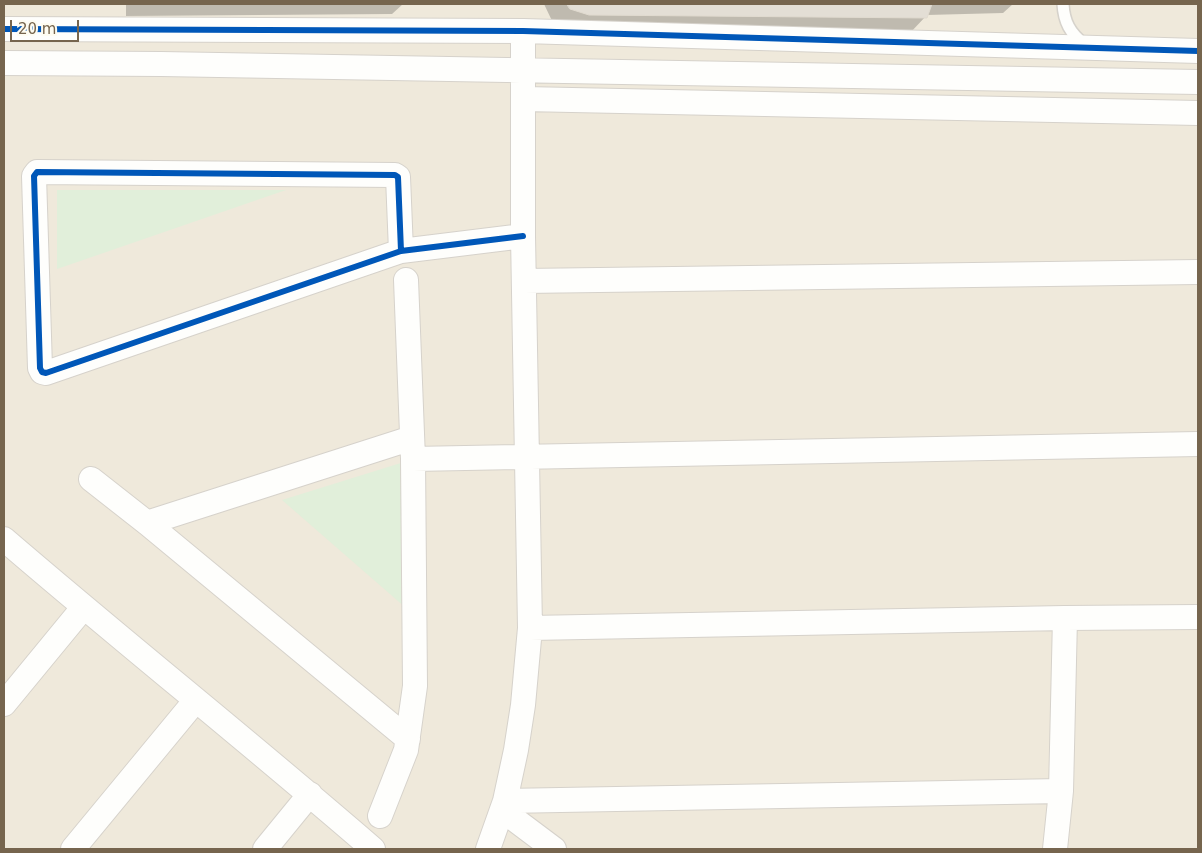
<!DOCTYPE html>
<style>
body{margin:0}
#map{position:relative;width:1202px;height:853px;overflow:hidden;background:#f8f6ee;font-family:"DejaVu Sans",sans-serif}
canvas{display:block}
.frame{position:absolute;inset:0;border:5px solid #76654e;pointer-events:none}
.scale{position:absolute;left:10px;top:20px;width:69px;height:22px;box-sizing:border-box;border:2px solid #76654e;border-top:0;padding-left:6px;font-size:15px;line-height:18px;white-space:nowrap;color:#76654e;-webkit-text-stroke:4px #fefcf1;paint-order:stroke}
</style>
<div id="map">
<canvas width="1202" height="853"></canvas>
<div class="frame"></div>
<div class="scale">20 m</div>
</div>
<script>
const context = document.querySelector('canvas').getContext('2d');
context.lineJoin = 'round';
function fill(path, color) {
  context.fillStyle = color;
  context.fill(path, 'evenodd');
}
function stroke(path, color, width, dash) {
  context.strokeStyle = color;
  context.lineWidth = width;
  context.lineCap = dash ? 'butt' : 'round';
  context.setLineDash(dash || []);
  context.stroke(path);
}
const residential = new Path2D(`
 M 4,4 L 1198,4 L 1198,849 L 4,849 Z`);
const green = new Path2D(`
 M 57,190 L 286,190 L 57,269 Z
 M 404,462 L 406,608 L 282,500 Z`);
const shadow = new Path2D(`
 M 126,4 L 403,4 L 392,14 L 126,16 Z
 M 544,4 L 1013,4 L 1003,13 L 927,15 L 910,33 L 554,25 Z`);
const building = new Path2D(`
 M 567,4 L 932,4 L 927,18 L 589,15 L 570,9 Z`);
const lane = new Path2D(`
 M 1063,4 C 1064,22 1070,33 1084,44`);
const street = new Path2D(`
 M 4,29 L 523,31 L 1198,51
 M 4,63 L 161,64 L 1198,82
 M 524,99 L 1198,113
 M 401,251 L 398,177 L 395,175 L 37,172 L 34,176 L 40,368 L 42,372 L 46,373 L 401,251 L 523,236
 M 524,281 L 1198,272
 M 413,459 L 1198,444
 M 91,479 L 147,523 L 408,739
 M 147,523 L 412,438
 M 4,539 C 126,644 252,744 373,849
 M 530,628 L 1065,618 L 1198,617
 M 4,704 L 83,608
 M 505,801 L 1061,791
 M 502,810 L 554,849
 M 380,816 L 406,750 L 415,686 L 413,459 L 406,280
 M 73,849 L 196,700
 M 265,849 L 310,794
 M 488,849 L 505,801 L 516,750 L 523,705 L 530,628 L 523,236 L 523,31
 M 1055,849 L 1061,791 L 1065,618`);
const cycleway = new Path2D(`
 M 4,29 L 523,31 L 1198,51
 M 401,251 L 398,177 L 395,175 L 37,172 L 34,176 L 40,368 L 42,372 L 46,373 L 401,251 L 523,236`);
fill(residential, '#efe9db');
fill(green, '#e1efda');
fill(shadow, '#0003');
fill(building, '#e3ded5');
stroke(building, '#e1dbd0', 1);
stroke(lane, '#d6d2cb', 14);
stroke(street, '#d6d2cb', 26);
stroke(lane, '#fefefc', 11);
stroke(street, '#fefefc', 24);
stroke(cycleway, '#0057b8', 6);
</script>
